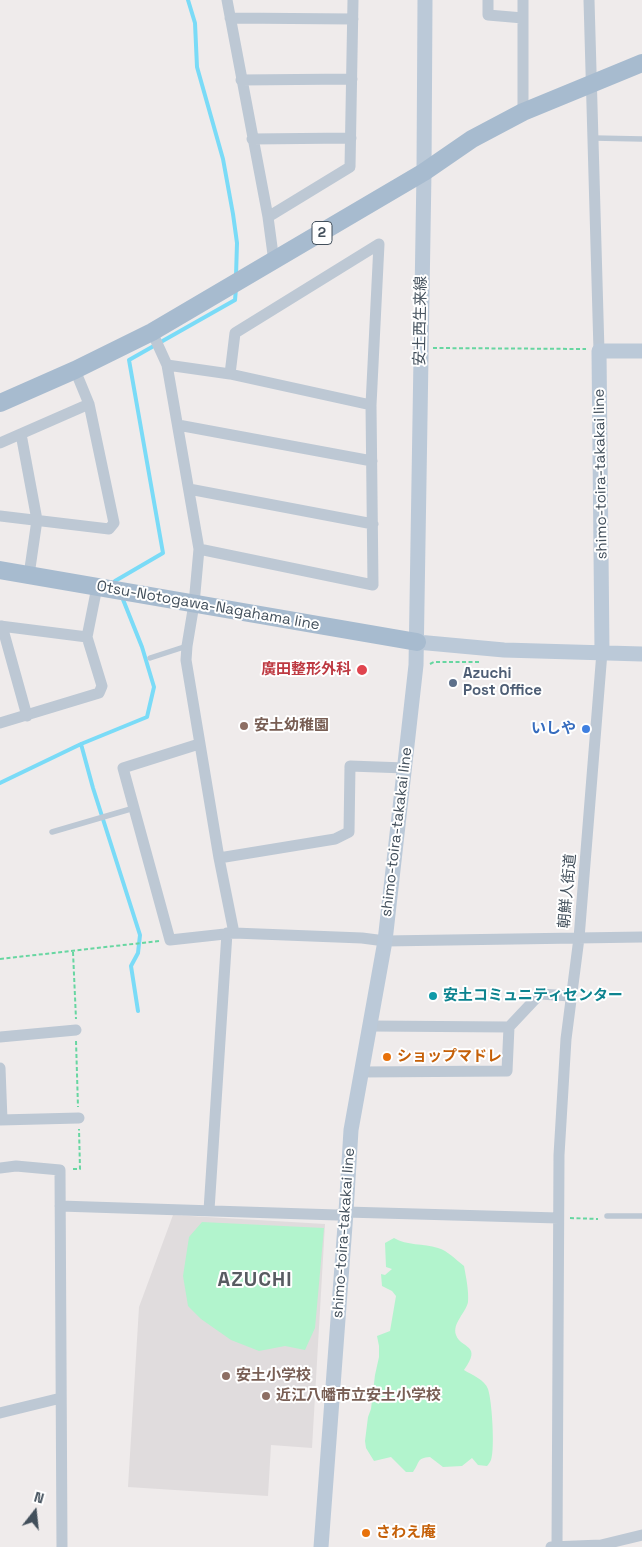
<!DOCTYPE html>
<meta charset="utf-8">
<style>
body{margin:0}
#map{position:relative;width:642px;height:1547px;overflow:hidden;background:#efebeb;font-family:"Space Grotesk",sans-serif}
canvas{display:block}
.north{position:absolute;left:10px;top:1487px;width:50px;height:50px;-webkit-text-stroke:4px #fff;paint-order:stroke;rotate:16deg;font-size:14px;font-weight:700;line-height:20px;text-align:center;color:#424f5b}
.north::after{content:'';display:block;margin:auto;width:18px;height:22px;background:#424f5b;clip-path:polygon(50% 0,100% 100%,50% 72%,0 100%)}
</style>
<div id="map">
<canvas width="642" height="1547"></canvas>
<div class="north">N</div>
</div>
<script>
const context = document.querySelector('canvas').getContext('2d');
context.lineJoin = 'round';
function fill(path, color) {
  context.fillStyle = color;
  context.fill(path, 'evenodd');
}
function stroke(path, color, width, dash) {
  context.strokeStyle = color;
  context.lineWidth = width;
  context.lineCap = dash ? 'butt' : 'round';
  context.setLineDash(dash || []);
  context.stroke(path);
}
function write(font, color, halo, rows, align = 'center') {
  context.font = font + ' "Space Grotesk","Noto Sans JP",sans-serif';
  context.lineWidth = 4;
  context.setLineDash([]);
  context.textBaseline = 'middle';
  context.strokeStyle = halo;
  context.fillStyle = color;
  for (const [text, x, y, turn = 0] of rows) {
    context.save();
    context.translate(x, y);
    context.rotate((+turn || 0) * Math.PI / 180);
    context.textAlign = isNaN(turn) ? turn : align;
    if (halo) context.strokeText(text, 0, 0);
    context.fillText(text, 0, 0);
    context.restore();
  }
}
const education = new Path2D(`
 M 173,1215 L 325,1224 L 312,1448 L 271,1445 L 268,1496 L 128,1487 L 139,1307 Z`);
const green = new Path2D(`
 M 202,1222 L 324,1228 L 315,1328 L 305,1350 L 285,1346 L 259,1351 L 231,1340 L 201,1319 L 188,1306 L 183,1276 L 189,1237 Z
 M 394,1238 C 407,1246 423,1243 438,1248 C 448,1251 455,1259 464,1266 C 466,1277 469,1291 468,1302 C 466,1313 452,1323 456,1335 C 461,1349 483,1344 464,1370 C 472,1375 485,1380 488,1389 C 492,1401 495,1449 491,1460 C 490,1462 488,1465 487,1466 L 478,1465 L 472,1458 L 462,1466 L 443,1467 L 430,1457 C 416,1458 420,1463 413,1472 L 406,1472 L 391,1457 L 374,1461 L 366,1448 L 365,1441 L 368,1417 L 371,1409 L 375,1375 L 379,1357 L 379,1346 L 377,1336 L 390,1331 L 396,1296 L 392,1291 L 382,1286 L 381,1274 L 385,1275 L 392,1269 L 386,1267 L 385,1243 Z`);
const stream = new Path2D(`
 M 188,0 L 195,23 L 197,67 L 223,159 L 233,214 L 237,243 L 236,276
 M 116,584 L 115,581 L 163,553 L 129,360 L 235,300 L 236,288
 M 81,744 L 93,788 L 140,935 L 138,953 L 131,966 L 138,1011
 M 0,783 L 81,744 L 147,717 L 154,687 L 142,647 L 122,597`);
const path = new Path2D(`
 M 433,348 L 586,349
 M 430,664 L 434,662 L 479,662
 M 73,952 L 76,1019
 M 0,959 L 159,941
 M 76,1041 L 78,1107
 M 73,1169 L 80,1169 L 79,1129
 M 570,1218 L 598,1219`);
const lane = new Path2D(`
 M 594,138 L 642,139
 M 150,658 L 187,646
 M 52,832 L 134,808
 M 607,1216 L 642,1216`);
const street = new Path2D(`
 M 227,0 L 268,217 L 274,262
 M 488,0 L 488,15 L 523,18
 M 523,0 L 523,112
 M 589,0 L 599,351
 M 230,18 L 353,19
 M 241,80 L 352,79
 M 252,139 L 351,138
 M 268,217 L 350,167 L 353,0
 M 152,332 L 167,365 L 199,549 L 194,604 L 187,646 L 186,660 L 219,858 L 234,933
 M 167,365 L 230,374 L 371,405
 M 178,425 L 372,461
 M 21,434 L 37,520 L 29,575
 M 0,443 L 89,404
 M 189,489 L 373,524
 M 0,516 L 109,529 L 114,523 L 89,404 L 75,370
 M 199,549 L 373,585 L 371,405 L 379,244 L 235,333 L 230,374
 M 0,626 L 87,637
 M 2,626 L 27,716
 M 0,723 L 99,693 L 102,686 L 87,637 L 97,587
 M 199,744 L 123,768 L 170,940 L 234,933 L 362,938 L 385,941 L 642,937
 M 219,858 L 335,839 L 349,832 L 350,766 L 405,768
 M 509,1027 L 540,994 L 571,996
 M 0,1037 L 76,1030
 M 0,1068 L 2,1120
 M 362,1072 L 507,1071 L 509,1027 L 370,1026
 M 0,1120 L 79,1118
 M 0,1168 L 16,1166 L 60,1170 L 62,1547
 M 60,1206 L 337,1215 L 346,1212 L 558,1218
 M 209,1210 L 227,933
 M 0,1413 L 61,1398
 M 557,1546 L 559,1155 L 566,1039 L 579,938 L 602,652
 M 551,1547 L 601,1545 L 642,1535`);
const secondary = new Path2D(`
 M 417,642 L 504,650 L 642,654
 M 602,652 L 599,351 L 642,351
 M 321,1547 L 346,1212 L 351,1130 L 385,941 L 416,665 L 424,172 L 425,0`);
const primary = new Path2D(`
 M 0,403 L 75,370 L 152,332 L 424,172 L 472,139 L 523,112 L 642,63
 M 0,570 L 417,642`);
const markers = [
 [362,670,6,"#e0444e"],
 [453,683,5,"#5c6f8a"],
 [244,726,5,"#8d6e63"],
 [586,729,5,"#3f7fe0"],
 [433,996,5,"#0f9aa8"],
 [387,1057,5,"#e8710a"],
 [226,1376,5,"#8d6e63"],
 [266,1396,5,"#8d6e63"],
 [366,1533,5,"#e8710a"]
];
const shields = [
 [322,233,20]
];
const shieldNames = [
 ["2",322,233]
];
const streetNames = [
 ["安土西生来線",421,321,-89],
 ["shimo-toira-takakai line",601,474,-91],
 ["Otsu-Notogawa-Nagahama line",208,606,10],
 ["shimo-toira-takakai line",397,832,-83],
 ["朝鮮人街道",568,891,-85],
 ["shimo-toira-takakai line",344,1233,-86]
];
const healthNames = [
 ["廣田整形外科",351,670]
];
const serviceNames = [
 ["Azuchi",463,674],
 ["Post Office",463,691]
];
const educationNames = [
 ["安土幼稚園",254,726],
 ["安土小学校",236,1376],
 ["近江八幡市立安土小学校",276,1396]
];
const shopNames = [
 ["いしや",576,729]
];
const cultureNames = [
 ["安土コミュニティセンター",443,996]
];
const foodNames = [
 ["ショップマドレ",397,1057],
 ["さわえ庵",376,1533]
];
const districtNames = [
 ["AZUCHI",255,1281]
];
fill(education, '#e0dcdd');
fill(green, '#b2f4cd');
stroke(stream, '#7adbf7', 4);
stroke(path, '#67d6a1', 2, [4, 2.5]);
stroke(lane, '#bdc8d4', 5.5);
stroke(street, '#bdc8d4', 11);
stroke(secondary, '#bbc9d8', 15);
stroke(primary, '#a7bbcf', 18);
for (const [x, y, r, color] of markers) {
  const dot = new Path2D();
  dot.arc(x, y, r, 0, 2 * Math.PI);
  context.fillStyle = color;
  context.fill(dot);
  stroke(dot, '#fff', 2);
}
for (const [x, y, w] of shields) {
  const box = new Path2D();
  box.roundRect(x - w / 2, y - 11.5, w, 23, 4);
  context.fillStyle = '#fff';
  context.fill(box);
  stroke(box, '#424f5b', 1);
}
write('bold 14px', '#424f5b', null, shieldNames);
write('15px', '#424f5b', '#fff', streetNames);
write('bold 15px', '#be3a42', '#fff', healthNames, 'right');
write('bold 15px', '#4e5e75', '#fff', serviceNames, 'left');
write('bold 15px', '#785e54', '#fff', educationNames, 'left');
write('bold 15px', '#366cbe', '#fff', shopNames, 'right');
write('bold 15px', '#0d838f', '#fff', cultureNames, 'left');
write('bold 15px', '#c56008', '#fff', foodNames, 'left');
context.letterSpacing = '1px';
write('bold 20px', '#585c62', '#fff', districtNames);
context.letterSpacing = '0px';
</script>
